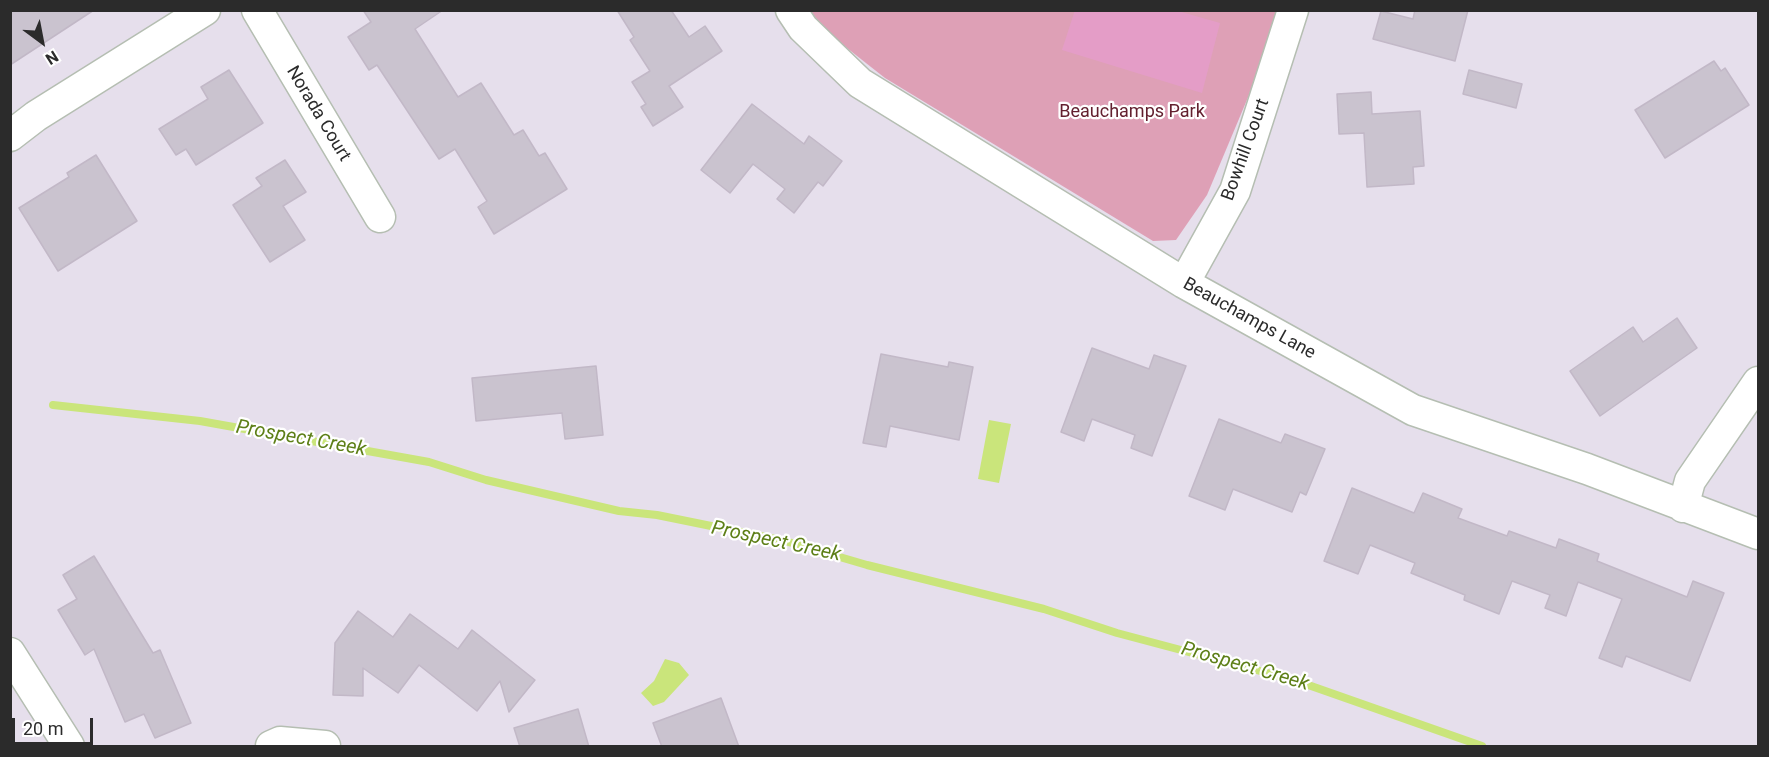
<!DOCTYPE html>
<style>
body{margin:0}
#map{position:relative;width:1769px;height:757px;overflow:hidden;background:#e6dfec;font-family:Roboto,sans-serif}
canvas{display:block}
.frame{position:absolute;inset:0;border:12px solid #2b2b2b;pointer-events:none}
.north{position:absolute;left:12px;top:12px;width:60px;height:60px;-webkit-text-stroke:4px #fff;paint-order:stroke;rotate:148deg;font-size:16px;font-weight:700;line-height:24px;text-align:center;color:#2b2b2b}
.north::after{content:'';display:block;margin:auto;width:21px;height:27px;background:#2b2b2b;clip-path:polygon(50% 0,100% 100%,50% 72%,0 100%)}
.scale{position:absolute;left:12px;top:718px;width:81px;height:27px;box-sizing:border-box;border:3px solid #2b2b2b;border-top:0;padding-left:8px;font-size:18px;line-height:21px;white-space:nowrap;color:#2b2b2b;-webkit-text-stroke:4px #fff;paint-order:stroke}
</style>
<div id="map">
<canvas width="1769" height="757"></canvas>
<div class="frame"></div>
<div class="north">N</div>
<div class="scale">20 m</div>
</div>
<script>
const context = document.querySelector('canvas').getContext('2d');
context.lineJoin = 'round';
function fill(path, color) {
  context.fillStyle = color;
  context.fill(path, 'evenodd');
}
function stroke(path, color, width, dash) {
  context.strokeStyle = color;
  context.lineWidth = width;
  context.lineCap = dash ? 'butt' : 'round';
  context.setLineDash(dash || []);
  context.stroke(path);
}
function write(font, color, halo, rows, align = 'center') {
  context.font = font + ' Roboto,sans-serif';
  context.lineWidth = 4.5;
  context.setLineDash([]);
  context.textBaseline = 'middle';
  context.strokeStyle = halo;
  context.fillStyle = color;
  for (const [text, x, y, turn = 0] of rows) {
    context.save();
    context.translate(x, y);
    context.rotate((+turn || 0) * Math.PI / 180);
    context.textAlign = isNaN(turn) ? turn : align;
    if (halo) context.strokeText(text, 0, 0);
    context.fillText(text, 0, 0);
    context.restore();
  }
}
const green = new Path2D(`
 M 809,11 L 1277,11 L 1249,95 L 1207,195 L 1176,240 L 1153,241 L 885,78 L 838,41 Z`);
const pitch = new Path2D(`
 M 1075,10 L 1178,11 L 1220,23 L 1202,93 L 1062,50 Z`);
const water = new Path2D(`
 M 989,420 L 1011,424 L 999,483 L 978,479 Z
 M 665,659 L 679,663 L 689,675 L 664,702 L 653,706 L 641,693 L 654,681 Z`);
const stream = new Path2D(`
 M 53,405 L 200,421 L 429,462 L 486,480 L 619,511 L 657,515 L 785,541 L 867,565 L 1044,609 L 1117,633 L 1294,680 L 1482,746`);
const building = new Path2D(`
 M 10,10 L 94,10 L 10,65 Z
 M 363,10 L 443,10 L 415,29 L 458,97 L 481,83 L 514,135 L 523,130 L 539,156 L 545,153 L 567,189 L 494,234 L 478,207 L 487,201 L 455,149 L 439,159 L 377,65 L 369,70 L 348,37 L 371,22 Z
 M 617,10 L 671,10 L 689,37 L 705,26 L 722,51 L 669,86 L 683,107 L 653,126 L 641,107 L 646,104 L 632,82 L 650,71 L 630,40 L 634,37 Z
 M 1415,10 L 1468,10 L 1455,61 L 1373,39 L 1381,11 L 1413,19 Z
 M 1714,61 L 1721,71 L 1725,68 L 1749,105 L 1665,158 L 1635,110 Z
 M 229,70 L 263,123 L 196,165 L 186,149 L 176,155 L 159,129 L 208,99 L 201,87 Z
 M 1469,70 L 1522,84 L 1516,108 L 1463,94 Z
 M 1371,92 L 1372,114 L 1420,111 L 1424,166 L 1413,167 L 1414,184 L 1367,187 L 1364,133 L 1339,134 L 1337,94 Z
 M 752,104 L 804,144 L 809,136 L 842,161 L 823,186 L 818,182 L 794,213 L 777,199 L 785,189 L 753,164 L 730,193 L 701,170 Z
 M 96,155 L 137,221 L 58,271 L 19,208 L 69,177 L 67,173 Z
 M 285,160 L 306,192 L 283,206 L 305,240 L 270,262 L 233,205 L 262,186 L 256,178 Z
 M 1677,318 L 1697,348 L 1600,416 L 1570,371 L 1633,327 L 1643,342 Z
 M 1092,348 L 1149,369 L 1154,355 L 1186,366 L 1152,456 L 1131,448 L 1135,435 L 1092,419 L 1084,441 L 1061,432 Z
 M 881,354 L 948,367 L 949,362 L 973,367 L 959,440 L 890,426 L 886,447 L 863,443 Z
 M 596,366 L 603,435 L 565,439 L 562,413 L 476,421 L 472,378 Z
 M 1219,419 L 1281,443 L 1285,434 L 1325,449 L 1306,495 L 1300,492 L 1292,512 L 1233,489 L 1225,510 L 1189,496 Z
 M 1352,488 L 1414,513 L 1423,493 L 1462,509 L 1458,518 L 1507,536 L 1509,531 L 1556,548 L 1559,539 L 1599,554 L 1597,561 L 1687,597 L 1693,581 L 1724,593 L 1690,681 L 1626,656 L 1622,667 L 1599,658 L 1622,599 L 1578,582 L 1566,616 L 1545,608 L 1550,595 L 1512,581 L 1499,614 L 1464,600 L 1465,595 L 1411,573 L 1415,563 L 1370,545 L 1358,574 L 1324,561 Z
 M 94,556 L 153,653 L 160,650 L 191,723 L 155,738 L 144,714 L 125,722 L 94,649 L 85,655 L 58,610 L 77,599 L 63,575 Z
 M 358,611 L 393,637 L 410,614 L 458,649 L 472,630 L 535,680 L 509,712 L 500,681 L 477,711 L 419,665 L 398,693 L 363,668 L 363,696 L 333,695 L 335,643 Z
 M 721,698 L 739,747 L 662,747 L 653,723 Z
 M 578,709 L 589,747 L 520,747 L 514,728 Z`);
const minor = new Path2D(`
 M 257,10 L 380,217
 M 791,10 L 803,28 L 860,83 L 1184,283 L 1413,410 L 1587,469 L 1758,534
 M 10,136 L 36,116 L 205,10
 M 1184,283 L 1235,191 L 1293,10
 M 1683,507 L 1690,481 L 1758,382
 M 10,653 L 69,746
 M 271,746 L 280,742 L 325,746`);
const parkNames = [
 ["Beauchamps Park",1132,112]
];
const streetNames = [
 ["Norada Court",318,114,59],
 ["Bowhill Court",1246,150,-70],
 ["Beauchamps Lane",1249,319,29]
];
const waterNames = [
 ["Prospect Creek",301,439,10],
 ["Prospect Creek",776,542,12],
 ["Prospect Creek",1245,667,16]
];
fill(green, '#dea0b6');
fill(pitch, '#e49dc7');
fill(water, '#cae57b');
stroke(stream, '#cae57b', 8);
fill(building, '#cac3cf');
stroke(building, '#c2b8c7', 1.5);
stroke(minor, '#b5beb2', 33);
stroke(minor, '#fff', 30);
write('18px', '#63202f', '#fff', parkNames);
write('18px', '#2b2b2b', '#fff', streetNames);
write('italic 20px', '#5d7f17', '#fff', waterNames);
</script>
